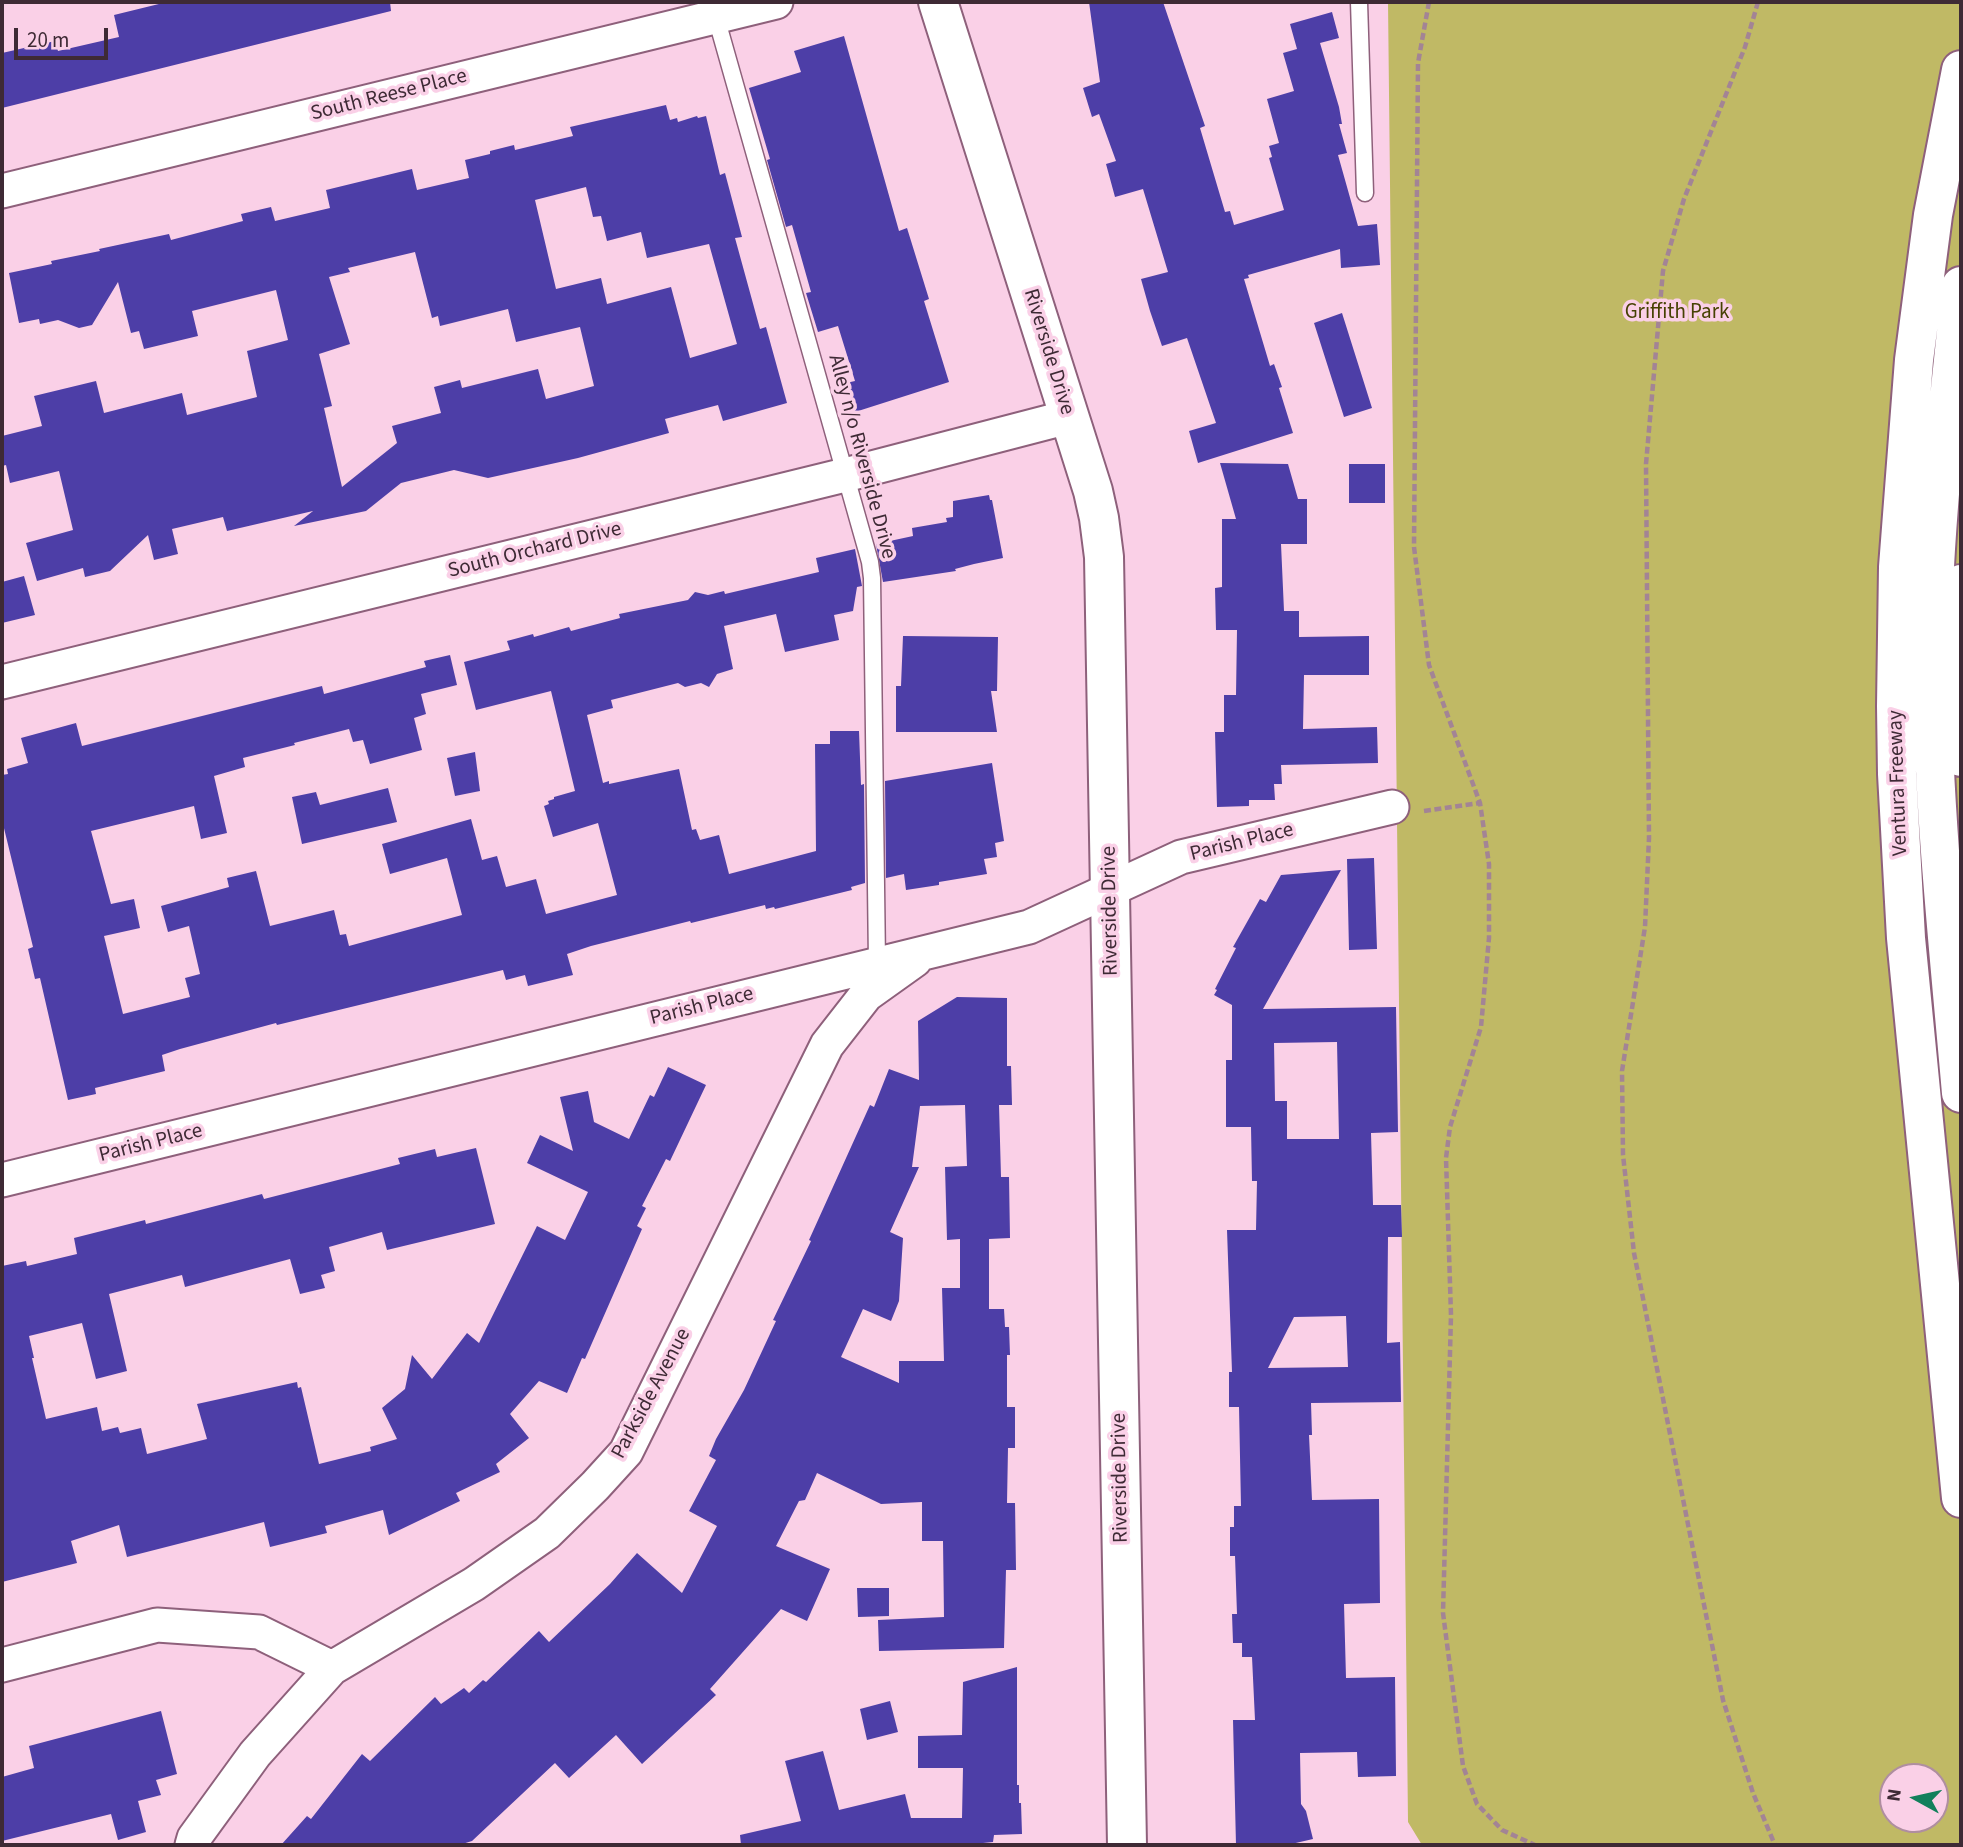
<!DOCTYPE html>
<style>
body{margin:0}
#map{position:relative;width:1963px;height:1847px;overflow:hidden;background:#fad0e7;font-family:"Source Sans 3",sans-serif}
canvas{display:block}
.frame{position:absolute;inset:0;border:4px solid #3e2a35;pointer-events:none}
.north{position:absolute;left:1879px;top:1763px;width:70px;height:70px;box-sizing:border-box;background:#fad0e7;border:2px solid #af8ea0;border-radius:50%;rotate:278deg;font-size:19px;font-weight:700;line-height:28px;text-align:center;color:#3e2a35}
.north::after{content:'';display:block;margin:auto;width:24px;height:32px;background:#12805c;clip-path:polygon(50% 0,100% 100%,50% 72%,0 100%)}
.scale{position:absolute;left:14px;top:28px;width:94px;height:32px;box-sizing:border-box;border:4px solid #3e2a35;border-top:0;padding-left:9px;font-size:21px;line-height:24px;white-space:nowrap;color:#3e2a35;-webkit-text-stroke:5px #fad0e7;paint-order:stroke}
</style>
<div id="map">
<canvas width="1963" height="1847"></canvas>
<div class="frame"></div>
<div class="north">N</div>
<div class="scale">20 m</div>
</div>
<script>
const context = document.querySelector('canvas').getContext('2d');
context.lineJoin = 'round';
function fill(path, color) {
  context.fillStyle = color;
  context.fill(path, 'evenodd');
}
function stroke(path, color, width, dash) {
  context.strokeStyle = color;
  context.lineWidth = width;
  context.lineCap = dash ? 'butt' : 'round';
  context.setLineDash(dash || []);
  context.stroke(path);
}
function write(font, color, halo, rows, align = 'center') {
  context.font = font + ' "Source Sans 3",sans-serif';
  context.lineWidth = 7;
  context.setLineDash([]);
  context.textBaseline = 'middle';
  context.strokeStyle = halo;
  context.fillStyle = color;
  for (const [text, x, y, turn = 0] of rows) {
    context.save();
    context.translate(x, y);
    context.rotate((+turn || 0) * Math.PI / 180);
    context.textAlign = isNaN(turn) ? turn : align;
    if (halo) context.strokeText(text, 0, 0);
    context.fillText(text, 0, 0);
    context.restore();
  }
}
const green = new Path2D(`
 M 1388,2 L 1961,2 L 1961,1845 L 1422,1845 L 1408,1822 ZM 1893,1777 L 1935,1777 L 1935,1819 L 1893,1819 Z`);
const building = new Path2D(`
 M 167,2 L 390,2 L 391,11 L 2,108 L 2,53 L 55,41 L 58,51 L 119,37 L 114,15 Z
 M 1089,2 L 1163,2 L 1205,126 L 1200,128 L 1225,212 L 1230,211 L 1234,225 L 1284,210 L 1269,158 L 1272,157 L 1269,146 L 1279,143 L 1267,99 L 1294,91 L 1283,53 L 1297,49 L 1290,24 L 1332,12 L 1339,38 L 1320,43 L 1339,107 L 1342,124 L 1339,124 L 1347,153 L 1338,155 L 1358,226 L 1377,224 L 1380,265 L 1341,268 L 1340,249 L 1248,275 L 1249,278 L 1244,279 L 1270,366 L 1274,364 L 1282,387 L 1279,388 L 1293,433 L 1198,463 L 1189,431 L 1216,423 L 1187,338 L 1162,346 L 1150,311 L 1141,279 L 1168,272 L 1143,189 L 1115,197 L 1106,164 L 1116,161 L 1099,114 L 1092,117 L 1083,88 L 1100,82 Z
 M 844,36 L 899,231 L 907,228 L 929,299 L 924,301 L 949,382 L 855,412 L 846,383 L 855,381 L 838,326 L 818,332 L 806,293 L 811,292 L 792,225 L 786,227 L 767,160 L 770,159 L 749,88 L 801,72 L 794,51 Z
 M 666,105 L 670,120 L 677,118 L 678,122 L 697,116 L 698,118 L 706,116 L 720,175 L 725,173 L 742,237 L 735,238 L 760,329 L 766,327 L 787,403 L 723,421 L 718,405 L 665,419 L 669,433 L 578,458 L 488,478 L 454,470 L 401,483 L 366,511 L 294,526 L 313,511 L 227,531 L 223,517 L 172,529 L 178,554 L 154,560 L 148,535 L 110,571 L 85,577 L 83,568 L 37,581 L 26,543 L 73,530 L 59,471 L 10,483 L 6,465 L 2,466 L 2,436 L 42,426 L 34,396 L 96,381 L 104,413 L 182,393 L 187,415 L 257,397 L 247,351 L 288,340 L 276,290 L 192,311 L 198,336 L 144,349 L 139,331 L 131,333 L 118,282 L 92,325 L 79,328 L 58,320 L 40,324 L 39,319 L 19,323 L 9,273 L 52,264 L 51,261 L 100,251 L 99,249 L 169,234 L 171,240 L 243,221 L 241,214 L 271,207 L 275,221 L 330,208 L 326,190 L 412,169 L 417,190 L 469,178 L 465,160 L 490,154 L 490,151 L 514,145 L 515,150 L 573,136 L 570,127 ZM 586,187 L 593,217 L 601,216 L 607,241 L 641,232 L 647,258 L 709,244 L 737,344 L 690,358 L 671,287 L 607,304 L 601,278 L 556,289 L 535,200 ZM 415,252 L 432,318 L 438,316 L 440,326 L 508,309 L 516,342 L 580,327 L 594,386 L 546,399 L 538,369 L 462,388 L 460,380 L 434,387 L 441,413 L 392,426 L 397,443 L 342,487 L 324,408 L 332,406 L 319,354 L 350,344 L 329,277 L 350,272 L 348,268 Z
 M 1342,313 L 1372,408 L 1344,417 L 1314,323 Z
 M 1220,463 L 1288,464 L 1298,499 L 1307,499 L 1307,544 L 1281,544 L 1284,611 L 1299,611 L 1299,637 L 1369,636 L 1369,675 L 1304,675 L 1303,729 L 1377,727 L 1378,763 L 1281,765 L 1282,784 L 1274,784 L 1275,800 L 1249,800 L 1249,806 L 1217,807 L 1215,732 L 1224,732 L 1224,695 L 1236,695 L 1237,630 L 1216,630 L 1215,588 L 1222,587 L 1222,519 L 1236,519 Z
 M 1349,464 L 1385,464 L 1385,503 L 1349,503 Z
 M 989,495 L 990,500 L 992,500 L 1003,558 L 974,564 L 955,569 L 956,571 L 883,582 L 876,544 L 913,536 L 912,528 L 947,522 L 946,518 L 953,517 L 953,501 Z
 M 855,549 L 862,586 L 857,587 L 853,611 L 834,615 L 839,640 L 785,652 L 776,614 L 724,626 L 733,669 L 717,674 L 709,687 L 701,683 L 685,687 L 678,683 L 611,700 L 613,708 L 587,715 L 603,783 L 609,781 L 609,784 L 679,769 L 692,830 L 696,829 L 700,840 L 719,835 L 729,874 L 816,851 L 815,744 L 830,744 L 830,731 L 859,731 L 861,785 L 864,784 L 865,883 L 851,887 L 852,890 L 775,909 L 774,907 L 766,909 L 765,905 L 691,923 L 690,921 L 591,946 L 567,954 L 573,975 L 528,986 L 525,975 L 506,980 L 503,970 L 277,1025 L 276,1023 L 180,1049 L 162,1055 L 165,1071 L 95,1088 L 96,1094 L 68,1100 L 40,978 L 35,979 L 28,949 L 33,947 L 2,820 L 2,775 L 8,774 L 7,769 L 28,763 L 21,738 L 76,723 L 82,746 L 322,686 L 324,694 L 426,667 L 424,661 L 450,655 L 457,685 L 421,694 L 426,714 L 414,718 L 422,750 L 370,764 L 363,740 L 353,742 L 349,729 L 294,743 L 295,745 L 243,758 L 245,767 L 214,776 L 227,833 L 201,839 L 194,806 L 91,831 L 111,904 L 134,899 L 140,928 L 104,936 L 123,1014 L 190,997 L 185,978 L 200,974 L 189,926 L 168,932 L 161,906 L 229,887 L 227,878 L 256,871 L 270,926 L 334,910 L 340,935 L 346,934 L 349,946 L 462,915 L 447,858 L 390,874 L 382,844 L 471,819 L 482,860 L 497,856 L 506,887 L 536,879 L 546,914 L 617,895 L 598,823 L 553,837 L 544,806 L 549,804 L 548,801 L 554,799 L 554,797 L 575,791 L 551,691 L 476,710 L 464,662 L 510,650 L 507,641 L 533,634 L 534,637 L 569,627 L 571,631 L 620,618 L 619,614 L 688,600 L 695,592 L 708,595 L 724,591 L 725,594 L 819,572 L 816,558 Z
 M 24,576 L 35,615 L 2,623 L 2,582 Z
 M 903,636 L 998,637 L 997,691 L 991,691 L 997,732 L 896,732 L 896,686 L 901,686 Z
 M 475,752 L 480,791 L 455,796 L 447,758 Z
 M 992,763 L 1004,841 L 995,843 L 997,857 L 984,859 L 987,874 L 939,882 L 939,885 L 906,890 L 904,874 L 886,878 L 885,781 Z
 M 388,788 L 397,822 L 302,844 L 292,797 L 316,792 L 320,805 Z
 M 1374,858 L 1377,949 L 1349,950 L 1347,859 Z
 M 1341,870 L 1263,1009 L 1396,1007 L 1398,1132 L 1371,1133 L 1373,1205 L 1401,1205 L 1402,1237 L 1388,1237 L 1387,1343 L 1400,1342 L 1401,1402 L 1311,1403 L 1312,1435 L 1309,1435 L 1312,1500 L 1379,1499 L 1380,1603 L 1344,1604 L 1346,1678 L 1395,1677 L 1396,1776 L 1358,1777 L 1357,1752 L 1300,1753 L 1301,1804 L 1306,1811 L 1313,1839 L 1287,1845 L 1236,1845 L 1233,1720 L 1255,1720 L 1252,1657 L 1242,1657 L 1242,1643 L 1233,1643 L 1232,1614 L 1237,1614 L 1235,1556 L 1230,1556 L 1230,1527 L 1234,1527 L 1234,1506 L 1241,1506 L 1239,1407 L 1229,1407 L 1229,1372 L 1232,1372 L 1227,1230 L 1256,1230 L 1257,1181 L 1252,1181 L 1251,1127 L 1226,1127 L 1226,1060 L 1232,1060 L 1232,1005 L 1214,995 L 1217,990 L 1215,989 L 1236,948 L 1233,947 L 1260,899 L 1266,902 L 1281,875 ZM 1337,1042 L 1339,1139 L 1287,1139 L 1287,1101 L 1275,1101 L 1274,1043 ZM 1346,1316 L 1348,1367 L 1268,1368 L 1294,1317 Z
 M 957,997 L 1007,998 L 1007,1066 L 1011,1066 L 1012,1105 L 999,1105 L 1001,1177 L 1009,1177 L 1010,1238 L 989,1239 L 989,1309 L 1004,1309 L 1005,1327 L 1009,1327 L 1010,1355 L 1007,1355 L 1007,1407 L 1015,1407 L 1015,1448 L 1008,1448 L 1007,1503 L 1015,1503 L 1016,1570 L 1006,1570 L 1004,1648 L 879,1651 L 878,1620 L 944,1617 L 943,1541 L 922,1541 L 922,1502 L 881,1504 L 817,1473 L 805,1500 L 799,1501 L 776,1546 L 830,1569 L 807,1621 L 781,1609 L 710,1689 L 716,1695 L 642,1764 L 616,1735 L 569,1778 L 555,1763 L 472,1841 L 459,1845 L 281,1845 L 307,1816 L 311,1819 L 362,1754 L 370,1761 L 435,1697 L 441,1704 L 464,1688 L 469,1693 L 483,1680 L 486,1682 L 539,1631 L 549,1642 L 610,1584 L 637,1553 L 682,1593 L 717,1526 L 689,1511 L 716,1460 L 709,1456 L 716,1439 L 744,1390 L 776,1321 L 773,1320 L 811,1241 L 809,1240 L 870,1105 L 874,1107 L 889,1069 L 919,1080 L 918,1021 ZM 965,1105 L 967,1166 L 945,1167 L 947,1240 L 960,1239 L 960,1288 L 942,1288 L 944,1361 L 899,1361 L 899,1383 L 841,1357 L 863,1309 L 891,1321 L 899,1301 L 903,1238 L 890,1232 L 919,1167 L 912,1167 L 920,1106 Z
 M 668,1067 L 706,1085 L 670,1161 L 666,1159 L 642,1206 L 646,1208 L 637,1226 L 642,1229 L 592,1343 L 585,1359 L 582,1358 L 567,1393 L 539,1381 L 510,1414 L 529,1438 L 496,1464 L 500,1472 L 456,1493 L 460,1501 L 389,1535 L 383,1510 L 325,1526 L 327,1533 L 270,1547 L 264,1522 L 127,1557 L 119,1525 L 71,1541 L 77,1563 L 2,1582 L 2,1266 L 26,1261 L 27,1266 L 77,1254 L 74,1238 L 145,1220 L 146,1224 L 262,1194 L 264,1199 L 400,1164 L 398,1158 L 435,1149 L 437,1157 L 476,1148 L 495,1224 L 387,1250 L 382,1232 L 329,1247 L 335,1271 L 321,1275 L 325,1288 L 300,1294 L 290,1259 L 185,1287 L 182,1275 L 109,1294 L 127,1371 L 96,1379 L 82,1323 L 29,1336 L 34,1358 L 32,1358 L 46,1419 L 97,1407 L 102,1431 L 118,1427 L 120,1433 L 141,1428 L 147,1454 L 207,1439 L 197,1404 L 297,1382 L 298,1388 L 301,1387 L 319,1464 L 371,1451 L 370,1447 L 397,1439 L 382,1408 L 405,1389 L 412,1355 L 432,1379 L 467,1333 L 479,1343 L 537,1226 L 565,1240 L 588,1192 L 527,1163 L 540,1135 L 573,1151 L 560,1097 L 588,1091 L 594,1122 L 629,1139 L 650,1095 L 654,1097 Z
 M 857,1588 L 889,1588 L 889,1616 L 858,1617 Z
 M 1017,1667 L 1017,1785 L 1019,1785 L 1019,1803 L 1021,1803 L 1022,1834 L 994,1835 L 993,1842 L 963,1845 L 741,1845 L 740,1835 L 801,1821 L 785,1761 L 823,1751 L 839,1810 L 905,1794 L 911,1818 L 962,1818 L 963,1768 L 918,1768 L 918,1736 L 962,1735 L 963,1682 Z
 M 890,1701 L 898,1732 L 867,1740 L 860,1709 Z
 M 161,1711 L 177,1774 L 156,1780 L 161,1795 L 138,1801 L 146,1832 L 118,1840 L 111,1814 L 2,1841 L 2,1777 L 34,1768 L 29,1746 Z`);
const path = new Path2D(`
 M 1429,2 L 1418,63 L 1414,547 L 1429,665 L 1480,803 L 1489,864 L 1489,938 L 1481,1027 L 1450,1127 L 1446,1158 L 1451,1315 L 1443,1613 L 1463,1766 L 1477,1804 L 1502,1830 L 1535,1845
 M 1758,2 L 1745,47 L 1684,199 L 1663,271 L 1646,464 L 1649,838 L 1645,927 L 1622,1071 L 1623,1155 L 1634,1253 L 1723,1700 L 1753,1793 L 1775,1845
 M 1424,811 L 1480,803`);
const lane = new Path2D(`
 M 1359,2 L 1365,193
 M 716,17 L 870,562 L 872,578 L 877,963`);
const street = new Path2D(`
 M 2,191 L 776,2
 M 2,682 L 845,475 L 1068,417
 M 2,1180 L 1029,927 L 1181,857 L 1392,807
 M 2,1665 L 157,1625 L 259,1632 L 332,1668
 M 192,1845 L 194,1838 L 255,1754 L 332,1668 L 474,1584 L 547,1533 L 595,1486 L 626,1452 L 827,1045 L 866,995 L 915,960`);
const secondary = new Path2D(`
 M 938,2 L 1093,491 L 1099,518 L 1104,557 L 1127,1845`);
const highway = new Path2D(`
 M 1961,70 L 1933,215 L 1914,360 L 1898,567 L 1896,706 L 1897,774 L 1906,938 L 1961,1498
 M 1961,286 C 1947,417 1931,549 1932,681 C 1934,819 1949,956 1961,1093
 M 1961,584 L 1961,757`);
const streetNames = [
 ["South Reese Place",389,96,-14],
 ["Riverside Drive",1048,352,73],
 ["Alley n/o Riverside Drive",861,457,75],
 ["South Orchard Drive",535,551,-14],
 ["Ventura Freeway",1899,783,-92],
 ["Parish Place",1242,843,-14],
 ["Riverside Drive",1111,911,-91],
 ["Parish Place",702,1007,-14],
 ["Parish Place",151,1144,-14],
 ["Parkside Avenue",652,1394,-62],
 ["Riverside Drive",1121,1478,-91]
];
const parkNames = [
 ["Griffith Park",1677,313]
];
fill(green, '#c0b965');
fill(building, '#4d3ea7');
stroke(lane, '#8e607b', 19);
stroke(street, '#8e607b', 37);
stroke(secondary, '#8e607b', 42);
stroke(highway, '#8e607b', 42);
stroke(path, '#a38495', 4.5, [7, 3.5]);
stroke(lane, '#fff', 16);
stroke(street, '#fff', 33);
stroke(secondary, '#fff', 38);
stroke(highway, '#fff', 38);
write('21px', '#3e2a35', '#fad0e7', streetNames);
write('21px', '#464102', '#fad0e7', parkNames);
</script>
